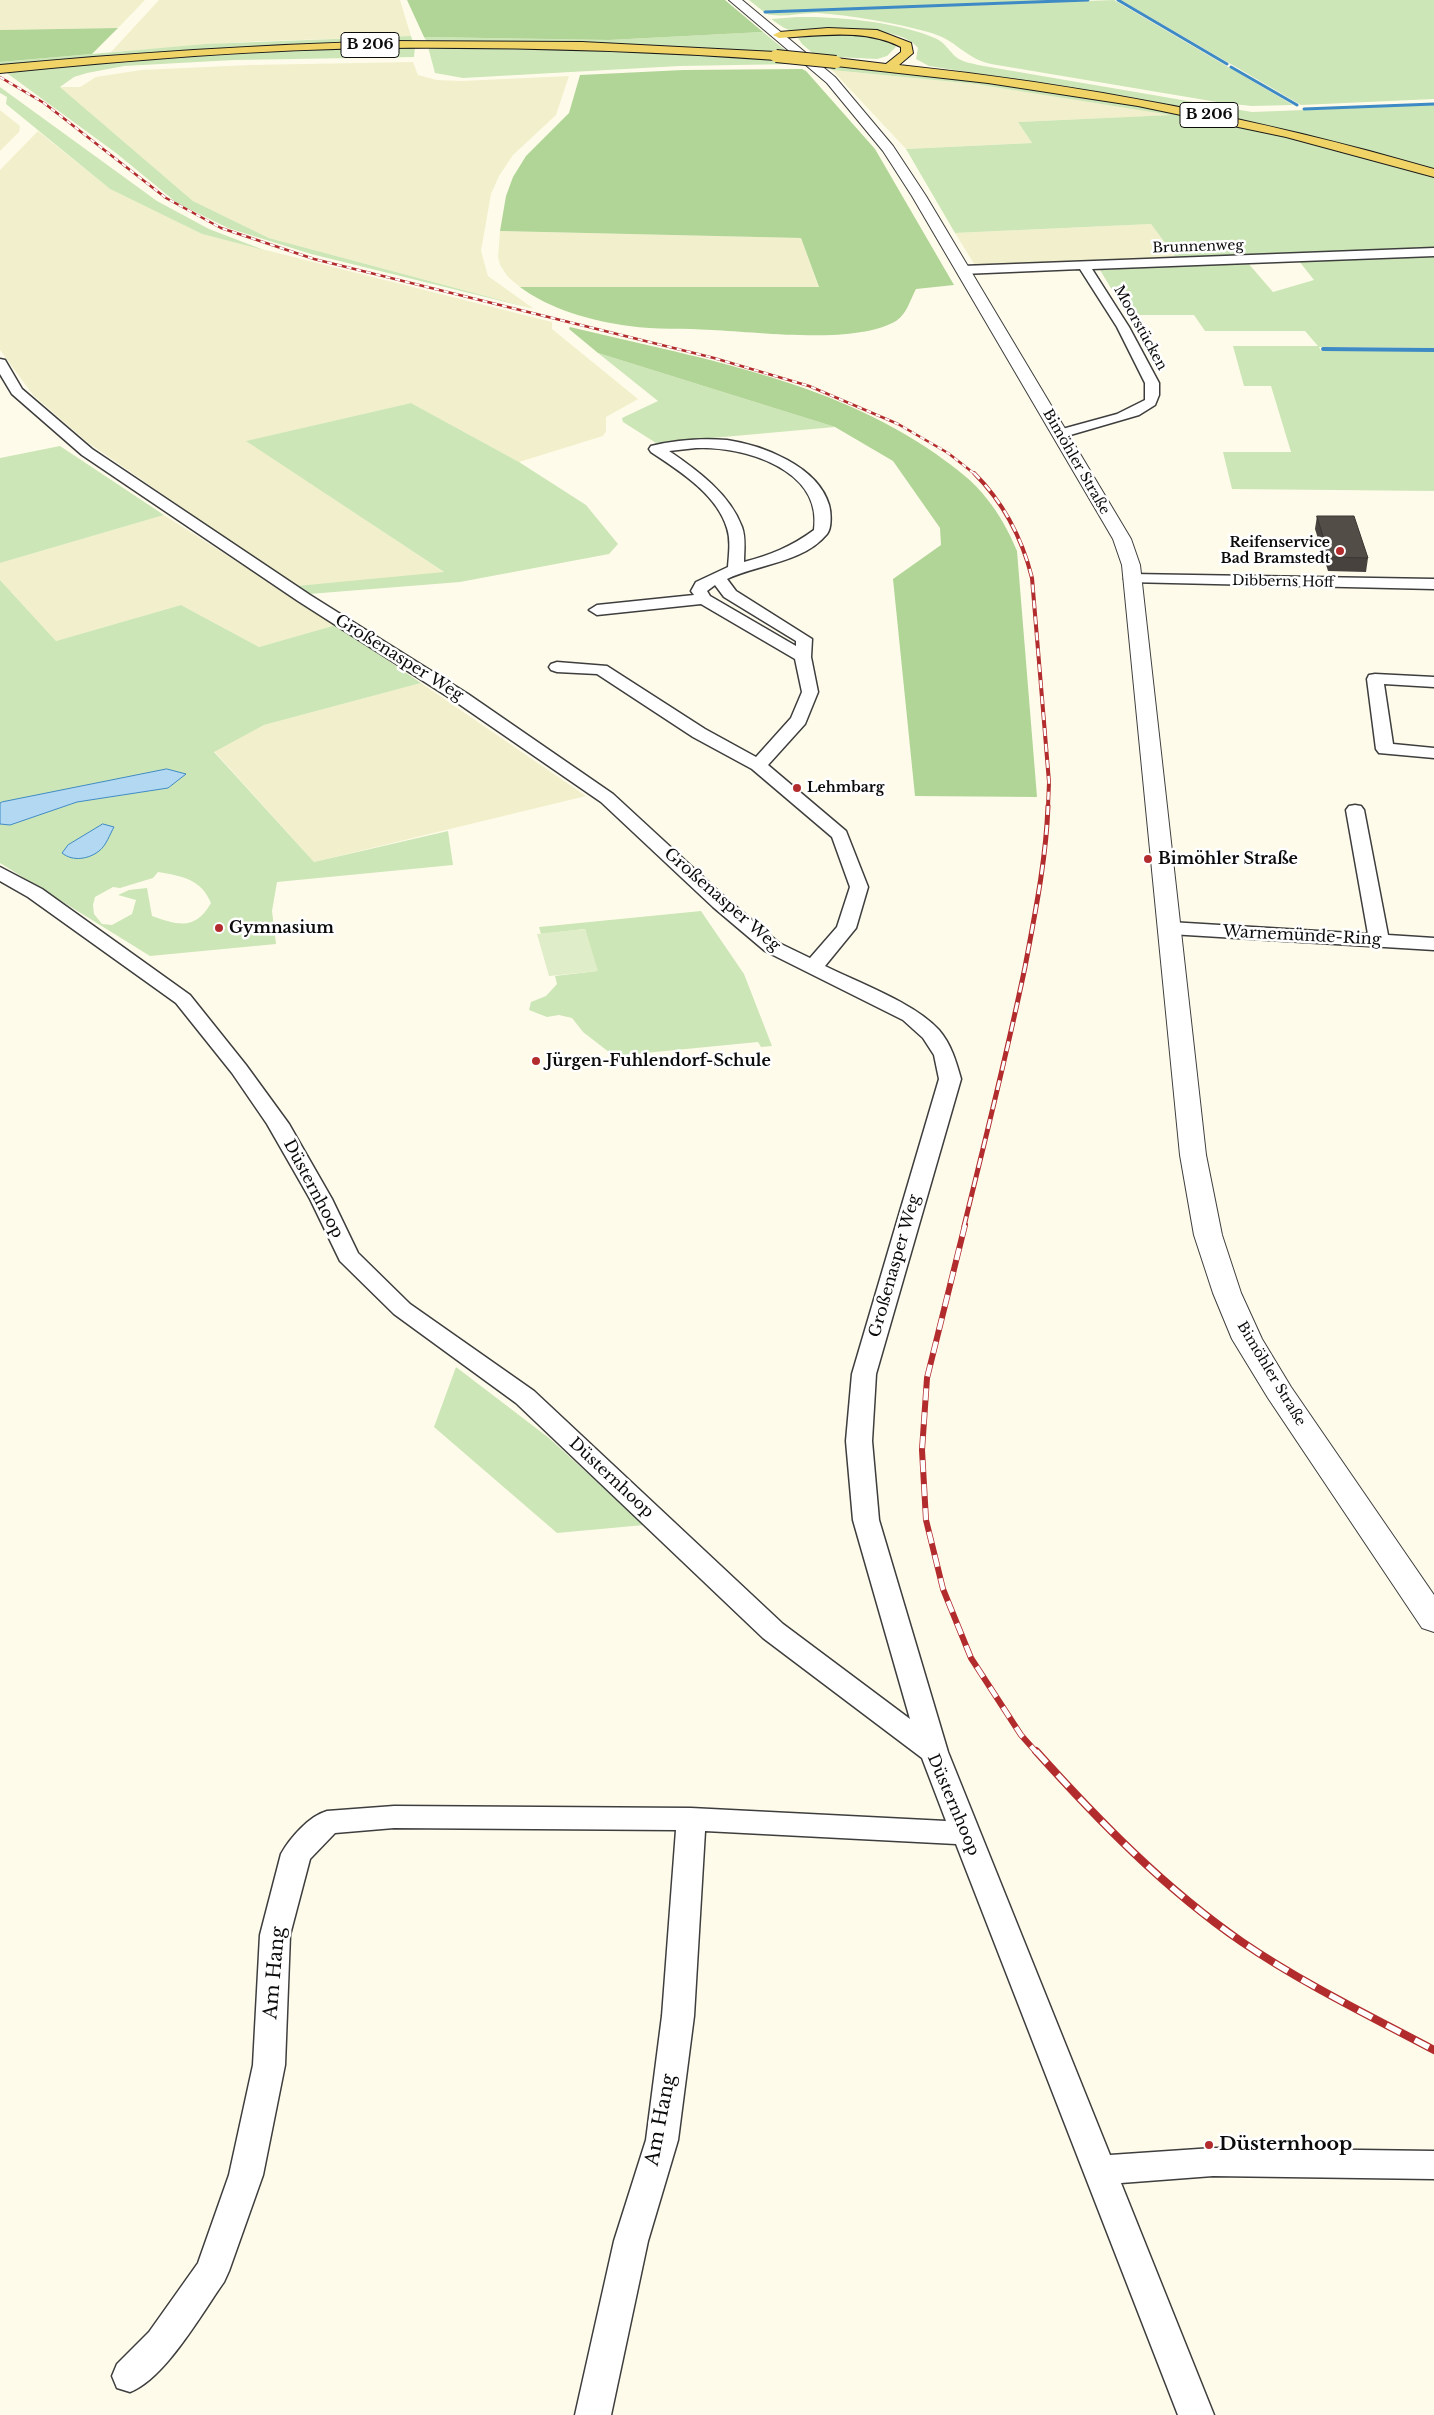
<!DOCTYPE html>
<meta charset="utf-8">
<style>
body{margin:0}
canvas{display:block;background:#fefbea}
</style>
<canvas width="1434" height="2415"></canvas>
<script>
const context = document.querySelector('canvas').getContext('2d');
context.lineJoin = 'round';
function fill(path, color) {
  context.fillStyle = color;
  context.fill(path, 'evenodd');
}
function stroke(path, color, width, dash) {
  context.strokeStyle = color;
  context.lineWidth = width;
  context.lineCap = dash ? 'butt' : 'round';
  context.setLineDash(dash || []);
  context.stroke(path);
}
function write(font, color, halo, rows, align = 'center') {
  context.font = font + ' "Libre Baskerville",serif';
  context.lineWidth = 5;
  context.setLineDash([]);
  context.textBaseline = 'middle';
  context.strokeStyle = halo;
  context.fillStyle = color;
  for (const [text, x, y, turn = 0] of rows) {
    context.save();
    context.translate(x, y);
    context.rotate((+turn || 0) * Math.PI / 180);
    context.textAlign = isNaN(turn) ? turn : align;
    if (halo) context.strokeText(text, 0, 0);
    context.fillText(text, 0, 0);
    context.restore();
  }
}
const farmland = new Path2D(`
 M 0,0 L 145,0 L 118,28 L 0,30 Z
 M 159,0 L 400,0 L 411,36 L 244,42 L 111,52 Z
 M 413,62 L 418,75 L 437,80 L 461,81 L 569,76 L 556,115 L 513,155 L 499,176 L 491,194 L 481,251 L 488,276 L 534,309 L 269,238 L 193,201 L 60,87 L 80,87 L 96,77 L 141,70 L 250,65 Z
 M 832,70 L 975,84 L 1174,115 L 1018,122 L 1032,143 L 906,149 Z
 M 0,110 L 20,126 L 19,132 L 0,151 Z
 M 38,131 L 110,189 L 202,234 L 552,322 L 552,329 L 638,399 L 606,417 L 606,431 L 603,436 L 519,462 L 411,403 L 247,441 L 445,573 L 296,586 L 87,442 L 33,395 L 0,350 L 0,170 Z
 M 1151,224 L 1177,259 L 976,267 L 955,233 Z
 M 500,231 L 801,238 L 819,288 L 520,287 L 508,277 L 500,265 L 498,257 Z
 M 164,515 L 336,625 L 259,647 L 181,605 L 56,641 L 0,580 L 0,563 Z
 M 421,683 L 586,796 L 314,862 L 214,751 L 264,725 Z`);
const green = new Path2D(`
 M 749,0 L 1067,0 L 764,12 Z
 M 1114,0 L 1293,105 L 1252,106 L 1223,103 L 991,64 C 964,58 956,39 928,32 C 892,22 854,16 818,13 C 801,12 780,19 764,13 Z
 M 1121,0 L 1434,0 L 1434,99 L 1301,105 Z
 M 797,17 C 836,16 901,22 937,39 C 946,44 949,51 956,57 C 962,62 971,63 978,65 L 1252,112 L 1434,105 L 1434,170 C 1268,120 1100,92 929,66 L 916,59 L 918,48 C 894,20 825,36 792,31 C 784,29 777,23 771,19 Z
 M 763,32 L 790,54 L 579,43 L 427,42 L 424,37 L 609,40 Z
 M 827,34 C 845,35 884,32 896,47 L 887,56 L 877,59 L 816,56 L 802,44 L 798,38 Z
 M 411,36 L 413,42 L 0,66 L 0,62 L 206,44 Z
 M 415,47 L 414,57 L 234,60 L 124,66 L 87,73 L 74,77 L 60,87 L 193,201 L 269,238 L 534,309 L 311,254 L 228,228 L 177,203 L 116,153 L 4,71 C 141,59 278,50 415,47 Z
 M 428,47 L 657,51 L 801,62 L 794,64 L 679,66 L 463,78 L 435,73 Z
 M 824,64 L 1021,84 L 1236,124 L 1434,176 L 1434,249 L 1177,259 L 1151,224 L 955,233 L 906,149 L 1032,143 L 1018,122 L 1171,115 L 975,84 L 832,70 Z
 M 0,87 L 157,201 L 209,229 L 264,250 L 202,234 L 110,189 L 6,104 L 7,97 L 0,93 Z
 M 1434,255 L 1434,348 L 1319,347 L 1321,351 L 1434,351 L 1434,491 L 1232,489 L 1223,452 L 1291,452 L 1271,386 L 1244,386 L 1233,346 L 1318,346 L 1305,331 L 1205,331 L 1194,315 L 1127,315 L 1100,270 L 1248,263 L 1273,292 L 1314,280 L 1299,261 Z
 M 598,353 L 835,427 L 656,443 L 623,422 L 622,418 L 658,401 Z
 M 411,403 L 519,462 L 586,505 L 618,544 L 609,554 L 460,582 L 309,594 L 296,586 L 444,572 L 246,441 Z
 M 60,446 L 164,515 L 0,563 L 0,458 Z
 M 0,580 L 56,641 L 181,605 L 259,647 L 336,625 L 421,683 L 264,725 L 214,752 L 314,862 L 448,831 L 453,865 L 277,882 L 272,911 L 276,944 L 150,956 L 0,863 L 0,824 L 10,825 L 77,802 L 168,788 L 185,774 L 167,769 L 0,803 ZM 158,872 C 182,876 201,879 211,903 C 195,931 178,925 152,916 L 147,888 L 129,890 L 118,895 L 136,900 L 132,914 L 112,925 L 102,924 L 94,914 L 93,905 L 95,897 L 113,887 L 120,888 L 153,878 Z
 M 701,911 L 744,974 L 772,1046 L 761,1047 L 758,1042 L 614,1056 L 583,1032 L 572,1018 L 559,1015 L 547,1017 L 529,1010 L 531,1002 L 546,996 L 557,984 L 555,976 L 597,971 L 585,929 L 541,934 L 539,927 Z
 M 456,1367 L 549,1438 L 644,1525 L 557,1533 L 434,1427 Z`);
const forest = new Path2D(`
 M 407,0 L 725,0 L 763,32 L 609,40 L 424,37 Z
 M 118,28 L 92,54 L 0,62 L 0,30 Z
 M 802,69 L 806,71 L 875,149 L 954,285 L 916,289 C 910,300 907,314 896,321 C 855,345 760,332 712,330 C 685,328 656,330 629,326 C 592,321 549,309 520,287 L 819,287 L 801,238 L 500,231 L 506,196 L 513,177 L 526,156 L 569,113 L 580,75 L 683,70 Z
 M 570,327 C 694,357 829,379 936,454 C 954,467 974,481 987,499 C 1000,515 1009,532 1017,551 L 1037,797 L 915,796 L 893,579 L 941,545 L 940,528 L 893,461 L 835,427 L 598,353 L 569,329 Z`);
const pitch = new Path2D(`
 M 585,929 L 598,971 L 549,976 L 537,934 Z`);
const water = new Path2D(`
 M 167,769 L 186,774 L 168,788 L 77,802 L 10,825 L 0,824 L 0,803 L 2,802 Z
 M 103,824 L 114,827 C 110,834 106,846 99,851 C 89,859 73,862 62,853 L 68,845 Z`);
const streamFar1 = new Path2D(`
 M 1118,0 L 1227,64
 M 765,12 L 1088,0
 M 1231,67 L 1297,105
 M 1304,109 L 1434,104`);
const stream = new Path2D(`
 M 1323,349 L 1434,350`);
const minor = new Path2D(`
 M 1434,248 L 1434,256 L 1092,269 L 1129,327 L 1159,383 L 1159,395 L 1155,405 L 1139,415 L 1060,438 L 1053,434 L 1055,431 L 1117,414 L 1145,400 L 1145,383 L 1117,327 L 1080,269 L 963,274 L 957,270 L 963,266 Z
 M 0,359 L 5,360 L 22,389 L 92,449 L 310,595 L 468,694 L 613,794 L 727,899 L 779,943 L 810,958 L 837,927 L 850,887 L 832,837 L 752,769 L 693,737 L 597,674 L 557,672 L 551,670 L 549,667 L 551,664 L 557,662 L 607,666 L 705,729 L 756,757 L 791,718 L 802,692 L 795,659 L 701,604 L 597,615 L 589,610 L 597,605 L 694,595 L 691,591 L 696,582 L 728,567 C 729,554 731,540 727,528 C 717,494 678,470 651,452 L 649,449 L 651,446 C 675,440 702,438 727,440 C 762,445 818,466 829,505 C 831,512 832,528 827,534 C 803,563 758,564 727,579 L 736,591 L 812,639 L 811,657 L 818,692 L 805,724 L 768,765 L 846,831 L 868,887 L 856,928 L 825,966 C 857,982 915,1003 939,1030 C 951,1044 956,1061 961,1079 L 876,1374 L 872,1441 L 879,1520 L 948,1752 L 1110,2155 L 1213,2148 L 1434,2151 L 1434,2179 L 1213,2176 L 1121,2183 L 1214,2415 L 1178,2415 L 956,1844 L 705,1831 L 694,2016 L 678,2140 L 648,2241 L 611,2415 L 575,2415 L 614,2241 L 646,2140 L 662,2016 L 676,1830 L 394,1828 L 335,1833 L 310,1859 L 290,1935 L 285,2065 L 263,2175 L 229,2271 L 224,2282 C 202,2313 165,2379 130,2392 L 117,2388 L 112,2376 L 117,2364 L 149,2332 L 198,2263 L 229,2175 L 253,2065 L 260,1935 L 281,1854 C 290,1838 309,1816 327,1811 L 394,1806 L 691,1808 L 946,1821 L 922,1758 L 763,1638 L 516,1403 L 394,1314 L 340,1261 L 310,1199 L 267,1124 L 232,1073 L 176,1003 L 28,897 L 0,881 L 0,867 L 42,889 L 190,995 L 246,1065 L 289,1124 L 332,1199 L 358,1253 L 410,1304 L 534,1391 L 783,1624 L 910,1719 L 853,1520 L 846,1441 L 852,1374 L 939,1079 L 934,1055 L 923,1038 L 903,1020 L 765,951 L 713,907 L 601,802 L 456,702 L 298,601 L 82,455 L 12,394 L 0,374 ZM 696,448 C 744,446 823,469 814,530 C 791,547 770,555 744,562 C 744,551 746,538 742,527 C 730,494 697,470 669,451 ZM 715,585 L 724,597 L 796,641 L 796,646 L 710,596 L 707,591 Z
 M 1132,574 L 1434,579 L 1434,589 L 1127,582 L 1124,579 L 1127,576 Z
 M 1375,674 L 1434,677 L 1434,687 L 1384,684 L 1393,744 L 1434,748 L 1434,758 L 1379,753 L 1376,749 L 1367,679 L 1369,675 Z
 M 1355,805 L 1361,806 L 1364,810 L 1388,935 L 1434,938 L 1434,950 L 1170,934 L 1163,932 L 1160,928 L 1163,924 L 1170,922 L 1368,934 L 1346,810 L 1349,806 Z`);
const tertiary = new Path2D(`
 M 729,0 L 742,0 L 835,77 L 893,146 L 926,196 L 1131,539 L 1140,565 L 1206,1155 L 1222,1235 L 1241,1293 L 1262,1339 L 1291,1387 L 1434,1595 L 1434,1632 L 1422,1628 L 1268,1398 L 1232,1339 L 1213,1293 L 1194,1235 L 1180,1155 L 1122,565 L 1113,539 L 912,196 L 883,151 L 827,83 Z`);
const primary = new Path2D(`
 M 828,28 L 877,30 L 911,43 L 913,53 L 899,65 C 1080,84 1259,118 1434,169 L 1434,177 L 1286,137 L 1138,106 L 988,83 L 836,66 L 830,62 L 836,58 L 886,64 L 901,52 L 901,47 C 863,28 820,36 779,38 L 773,35 L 779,32 Z
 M 388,41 L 582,42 L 776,52 L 782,56 L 776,60 C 647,51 519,47 390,48 C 259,49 130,60 0,73 L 0,65 C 129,53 258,45 388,41 Z`);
const railFar4 = new Path2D(`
 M 0,77 L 44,103 L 166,198 L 221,228 L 314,259 L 714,358 L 809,386 L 898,424 L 948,453 L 976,475`);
const railFar3 = new Path2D(`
 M 974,473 C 1004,503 1022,538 1032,578 L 1049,782 L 1048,807`);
const railFar2 = new Path2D(`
 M 964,1226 C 985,1140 1007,1054 1025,967 C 1035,914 1046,860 1048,806`);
const railFar1 = new Path2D(`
 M 965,1225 L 927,1378 L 922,1450 L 926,1520 L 943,1589 L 971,1658 L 1021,1735 L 1037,1753`);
const rail = new Path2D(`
 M 1036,1751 C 1099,1821 1164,1888 1242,1942 C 1302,1983 1370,2016 1434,2050`);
const primaryBridge = new Path2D(`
 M 776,56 L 836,62`);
const wall = new Path2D(`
 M 1317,516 L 1368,558 L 1366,572 L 1328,571 L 1315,529 Z`);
const building = new Path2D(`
 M 1317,516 L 1354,516 L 1368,558 L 1330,557 Z`);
const markers = [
 [1340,551,5,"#b22c2e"],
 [797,788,5,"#b22c2e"],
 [1148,859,5,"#b22c2e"],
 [219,928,5,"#b22c2e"],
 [536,1061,5,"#b22c2e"],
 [1209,2145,5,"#b22c2e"]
];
const farStreetnames = [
 ["Brunnenweg",1198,247,-2],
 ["Moorstücken",1140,328,61],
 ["Bimöhler Straße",1076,462,60],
 ["Dibberns Hoff",1283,582,1],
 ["Bimöhler Straße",1271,1374,59]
];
const farPoinames = [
 ["Reifenservice",1330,543],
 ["Bad Bramstedt",1330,559],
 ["Lehmbarg",807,788,"left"]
];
const shields = [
 [370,45,58],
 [1209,115,58]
];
const shieldNames = [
 ["B 206",370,45],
 ["B 206",1209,115]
];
const streetNames = [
 ["Großenasper Weg",399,658,32],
 ["Großenasper Weg",722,900,41],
 ["Warnemünde-Ring",1302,936,3],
 ["Düsternhoop",313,1189,62],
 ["Großenasper Weg",895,1266,-74],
 ["Düsternhoop",611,1478,43],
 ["Düsternhoop",953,1805,67]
];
const poiNames = [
 ["Bimöhler Straße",1158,859],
 ["Gymnasium",229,928],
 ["Jürgen-Fuhlendorf-Schule",546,1061]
];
const nearStreetnames = [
 ["Am Hang",275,1973,-85],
 ["Am Hang",661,2120,-79]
];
const nearPoinames = [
 ["Düsternhoop",1219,2145]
];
fill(farmland, '#f2f0cc');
fill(green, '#cde6b7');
fill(forest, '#b1d597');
fill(pitch, '#dfedc8');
fill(water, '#b2d8f2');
stroke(water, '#3e8ac5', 1);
stroke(streamFar1, '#3e8ac5', 3);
stroke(stream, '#3e8ac5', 4);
stroke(minor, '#3e3e3e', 3);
stroke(tertiary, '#3e3e3e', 2);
stroke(primary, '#1c1c1c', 2);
fill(minor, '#fff');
fill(tertiary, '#fff');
fill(primary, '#f1d468');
stroke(railFar4, '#b22c2e', 2.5);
stroke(railFar3, '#b22c2e', 4);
stroke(railFar2, '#b22c2e', 5);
stroke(railFar1, '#b22c2e', 6);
stroke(rail, '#b22c2e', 8);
stroke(railFar4, '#fff', 2, [5]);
stroke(railFar3, '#fff', 2.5, [8]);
stroke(railFar2, '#fff', 3, [10]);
stroke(railFar1, '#fff', 4.5, [12]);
stroke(rail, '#fff', 5.5, [16]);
stroke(primaryBridge, '#1c1c1c', 14, []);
stroke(primaryBridge, '#f1d468', 12);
fill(wall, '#47423e');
fill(building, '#534d48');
stroke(building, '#3a3632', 1);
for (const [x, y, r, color] of markers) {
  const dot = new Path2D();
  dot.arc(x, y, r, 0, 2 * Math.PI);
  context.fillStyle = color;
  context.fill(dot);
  stroke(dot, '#fff', 2);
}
write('14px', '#0b0b0b', '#fff', farStreetnames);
write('bold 14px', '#0b0b0b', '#fff', farPoinames, 'right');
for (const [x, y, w] of shields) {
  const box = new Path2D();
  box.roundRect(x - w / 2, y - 12.5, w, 25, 4);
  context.fillStyle = '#fff';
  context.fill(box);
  stroke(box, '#0b0b0b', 1);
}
write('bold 15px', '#0b0b0b', null, shieldNames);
write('16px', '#0b0b0b', '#fff', streetNames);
write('bold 16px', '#0b0b0b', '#fff', poiNames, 'left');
write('19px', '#0b0b0b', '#fff', nearStreetnames);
write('bold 19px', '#0b0b0b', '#fff', nearPoinames, 'left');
</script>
